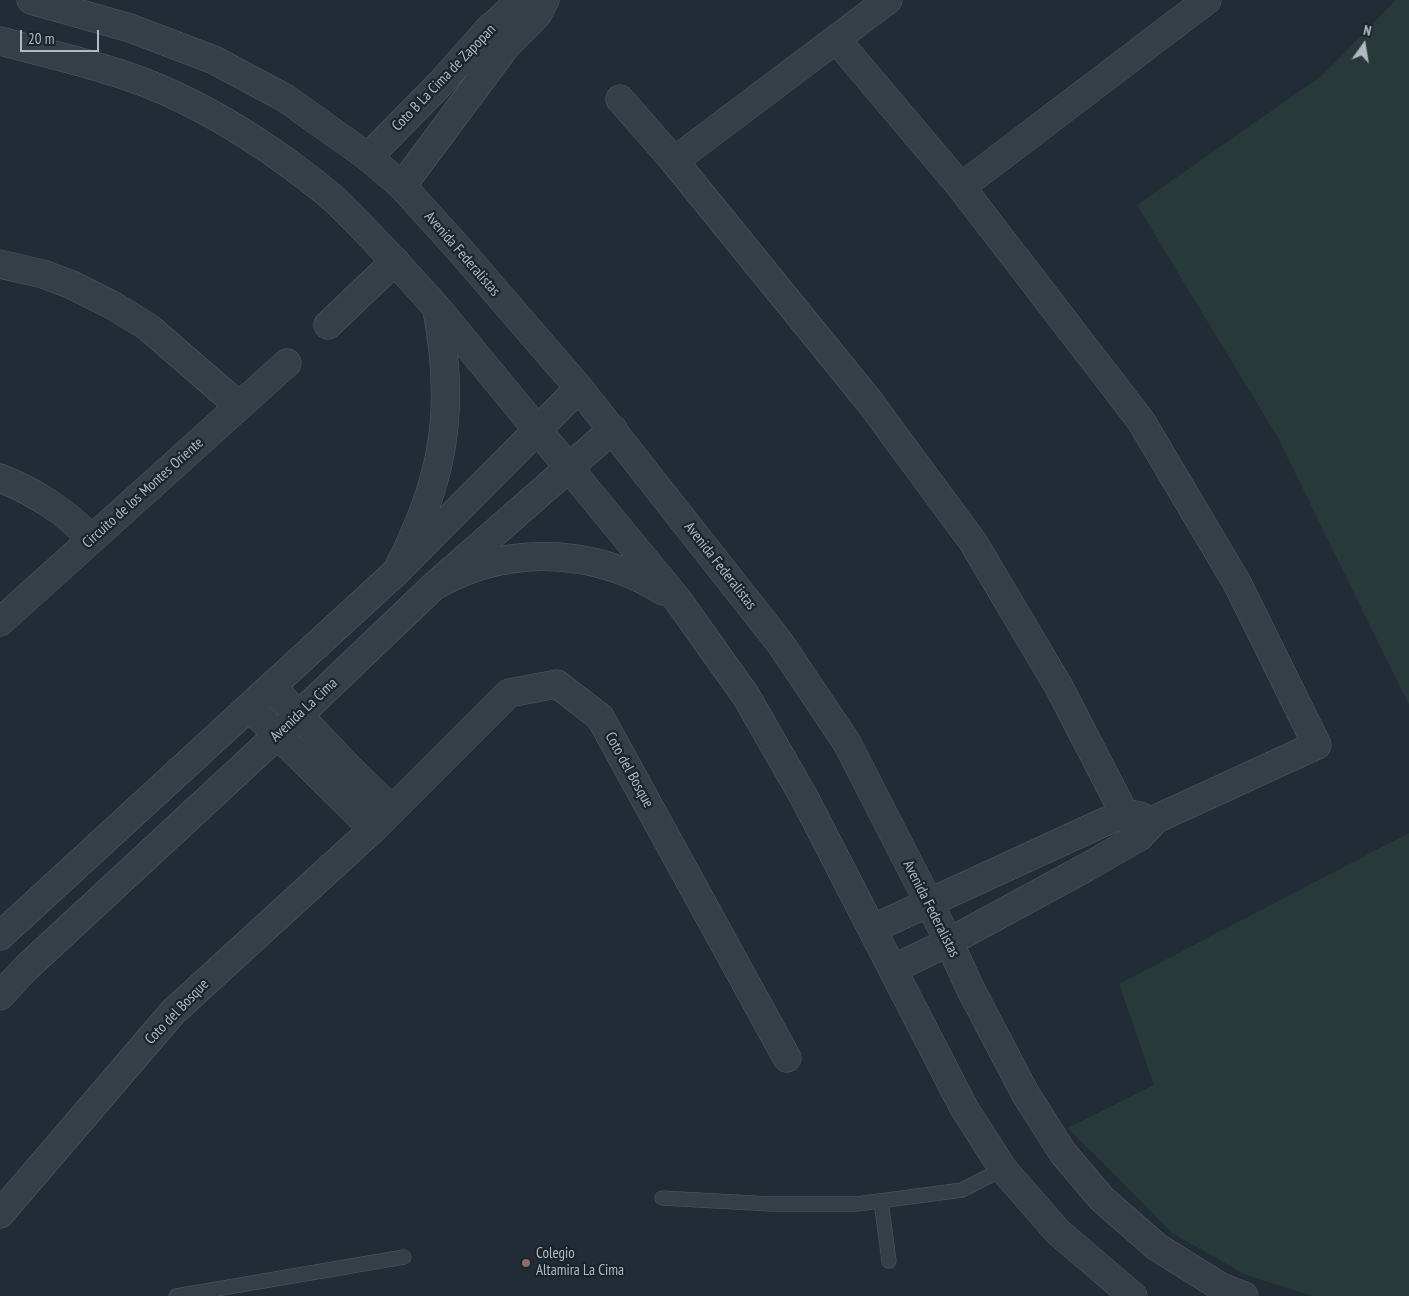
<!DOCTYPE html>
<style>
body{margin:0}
#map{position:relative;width:1409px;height:1296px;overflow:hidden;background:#222c36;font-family:"PT Sans Narrow",sans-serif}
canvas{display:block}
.north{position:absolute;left:1339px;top:20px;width:50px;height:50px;-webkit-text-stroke:4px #1b232b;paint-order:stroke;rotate:13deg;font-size:14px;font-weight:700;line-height:20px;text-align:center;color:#b0b9c3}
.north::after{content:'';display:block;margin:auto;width:18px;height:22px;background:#b0b9c3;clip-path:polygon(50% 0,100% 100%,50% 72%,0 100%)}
.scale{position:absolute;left:20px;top:30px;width:79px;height:22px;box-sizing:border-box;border:2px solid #b0b9c3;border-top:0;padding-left:6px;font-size:15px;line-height:18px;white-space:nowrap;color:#b0b9c3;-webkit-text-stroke:4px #1b232b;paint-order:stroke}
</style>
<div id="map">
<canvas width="1409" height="1296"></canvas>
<div class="north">N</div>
<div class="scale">20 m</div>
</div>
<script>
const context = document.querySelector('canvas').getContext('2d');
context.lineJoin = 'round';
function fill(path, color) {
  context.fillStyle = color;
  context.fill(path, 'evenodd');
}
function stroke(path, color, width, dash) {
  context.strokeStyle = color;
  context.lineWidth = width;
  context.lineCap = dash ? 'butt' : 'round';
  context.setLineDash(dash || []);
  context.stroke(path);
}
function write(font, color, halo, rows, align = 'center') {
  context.font = font + ' "PT Sans Narrow",sans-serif';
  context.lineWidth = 4.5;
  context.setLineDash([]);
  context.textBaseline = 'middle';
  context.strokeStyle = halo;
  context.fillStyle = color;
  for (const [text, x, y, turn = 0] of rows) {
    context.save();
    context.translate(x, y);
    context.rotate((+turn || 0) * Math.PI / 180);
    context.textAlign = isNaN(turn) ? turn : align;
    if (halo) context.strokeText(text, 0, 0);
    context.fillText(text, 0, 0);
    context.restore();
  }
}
const green = new Path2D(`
 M 1396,0 L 1409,0 L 1409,705 L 1278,438 L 1137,205 L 1321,76 Z
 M 1409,833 L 1409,1296 L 1313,1296 L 1246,1275 L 1172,1233 L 1068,1128 L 1154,1085 L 1119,984 Z`);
const service = new Path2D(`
 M 662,1198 L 771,1204 L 857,1204 L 962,1190 L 1003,1169
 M 881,1201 L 889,1261
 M 176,1296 L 404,1257`);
const minor = new Path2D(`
 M 836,39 L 961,187 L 1141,421 L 1237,583 L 1317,745 L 1156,819 L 1139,837 L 1085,868 L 949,942 L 893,969
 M 620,99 L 674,161 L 869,401 L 973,542 L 1059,687 L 1124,813 L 1139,837
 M 368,157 L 440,84 L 487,31 L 521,0
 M 674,161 L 888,0
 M 402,186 L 506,46 L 537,15 L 545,0
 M 961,187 L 1207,0
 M 0,264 L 43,274 L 72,285 L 112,305 L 148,327 L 239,406
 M 328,325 L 395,261
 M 0,478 C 33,491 67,512 91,539
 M 0,622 L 287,363
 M 272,687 L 347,766 L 392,810
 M 249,707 L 373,829
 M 872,929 L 1124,813 L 1140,816
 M 0,936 L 396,572 L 579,388
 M 0,996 L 26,968 L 299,715 L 434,586 L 613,429
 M 0,1214 L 173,1012 L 373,829 L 509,693 L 557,684 L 600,717 L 787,1058`);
const tertiary = new Path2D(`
 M 31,0 L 130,28 L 214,60 L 285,98 L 368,157 L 402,186 L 459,249 L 579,388 L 780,643 L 847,743 L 949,942 L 970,988 L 1025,1093 L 1063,1153 L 1102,1199 L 1157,1247 L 1221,1287 L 1244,1296
 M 0,41 C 49,54 99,65 146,83 C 197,103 244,131 288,163 C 304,175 321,187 336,201 C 371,235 404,271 437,308 L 677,599 L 746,696 L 805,799 L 964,1108 L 1003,1169 L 1058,1232 L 1133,1296
 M 396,572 C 444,481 456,411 437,310
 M 434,586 C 449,578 464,571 480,566 C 541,547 609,557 663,591`);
const markers = [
 [526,1263,5,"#8d6e63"]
];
const streetNames = [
 ["Coto B La Cima de Zapopan",444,78,-46],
 ["Avenida Federalistas",462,254,49],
 ["Circuito de los Montes Oriente",143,493,-42],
 ["Avenida Federalistas",720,566,52],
 ["Avenida La Cima",304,710,-43],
 ["Coto del Bosque",629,770,61],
 ["Avenida Federalistas",931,909,63],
 ["Coto del Bosque",177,1012,-46]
];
const poiNames = [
 ["Colegio",536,1254],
 ["Altamira La Cima",536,1271]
];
fill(green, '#273a39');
stroke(service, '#535c65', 15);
stroke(minor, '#535c65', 29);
stroke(tertiary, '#535c65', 29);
stroke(service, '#363e47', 14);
stroke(minor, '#363e47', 28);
stroke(tertiary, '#363e47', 28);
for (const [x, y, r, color] of markers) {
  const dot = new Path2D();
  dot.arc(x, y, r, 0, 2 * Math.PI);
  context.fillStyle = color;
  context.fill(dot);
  stroke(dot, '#1b232b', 2);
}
write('15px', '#b0b9c3', '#1b232b', streetNames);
write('15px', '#b0b9c3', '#1b232b', poiNames, 'left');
</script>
